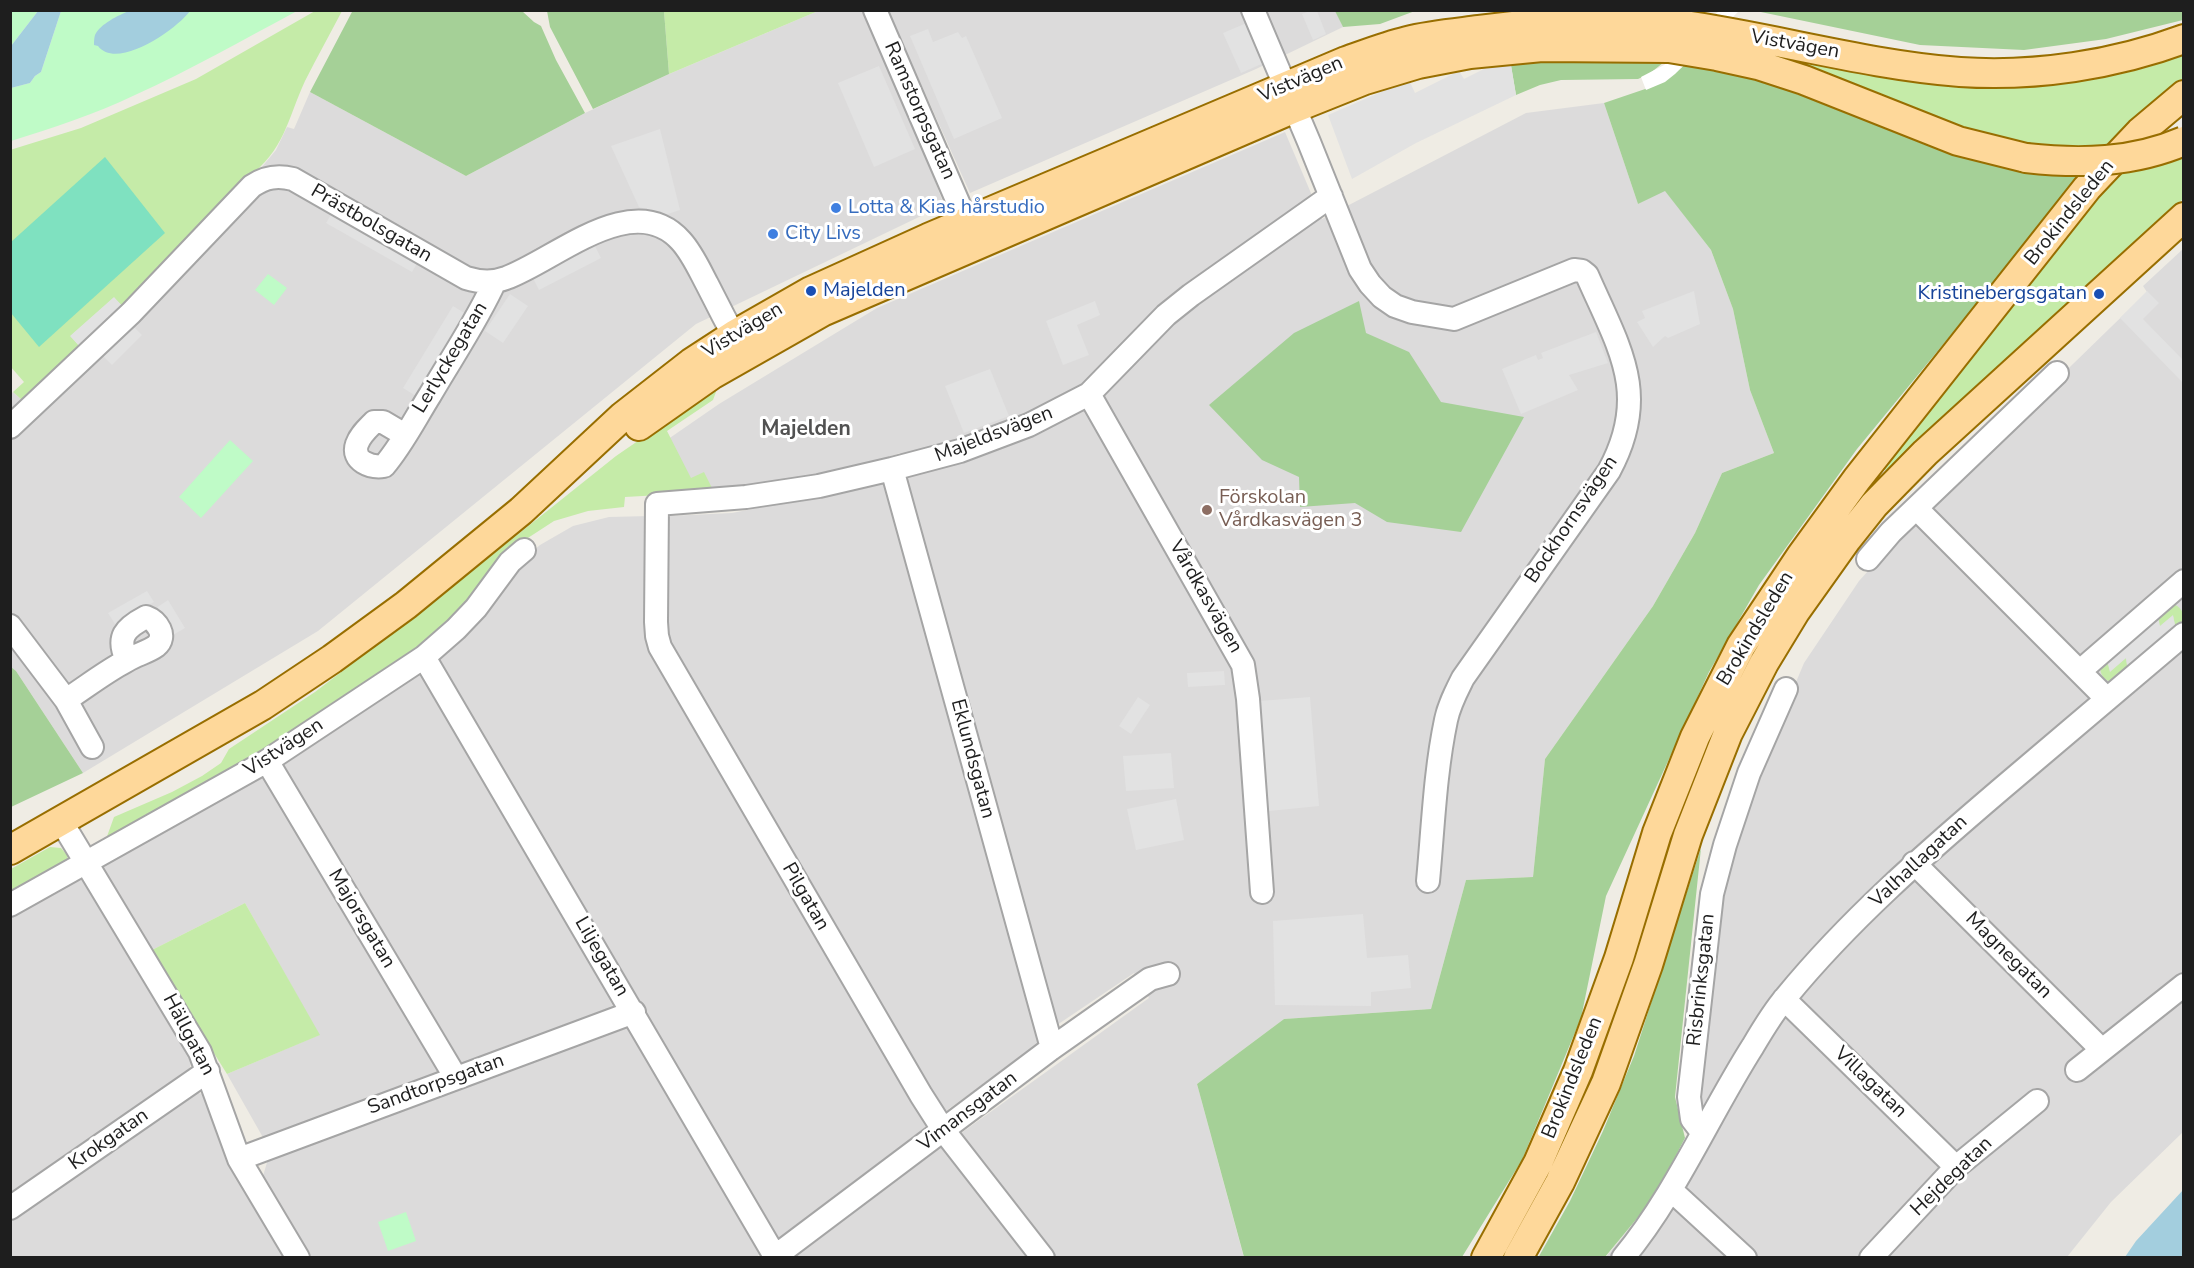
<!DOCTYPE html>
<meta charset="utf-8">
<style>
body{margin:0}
#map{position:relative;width:2194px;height:1268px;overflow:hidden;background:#efece4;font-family:"Nunito Sans",sans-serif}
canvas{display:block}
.frame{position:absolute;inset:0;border:12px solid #1e1e1e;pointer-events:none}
</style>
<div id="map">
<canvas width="2194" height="1268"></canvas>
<div class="frame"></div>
</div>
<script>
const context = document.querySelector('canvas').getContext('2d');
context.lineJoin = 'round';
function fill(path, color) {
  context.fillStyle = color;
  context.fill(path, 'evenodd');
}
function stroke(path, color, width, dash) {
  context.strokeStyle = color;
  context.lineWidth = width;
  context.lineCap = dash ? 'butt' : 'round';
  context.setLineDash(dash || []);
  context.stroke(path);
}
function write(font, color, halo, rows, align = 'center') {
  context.font = font + ' "Nunito Sans",sans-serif';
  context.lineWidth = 6;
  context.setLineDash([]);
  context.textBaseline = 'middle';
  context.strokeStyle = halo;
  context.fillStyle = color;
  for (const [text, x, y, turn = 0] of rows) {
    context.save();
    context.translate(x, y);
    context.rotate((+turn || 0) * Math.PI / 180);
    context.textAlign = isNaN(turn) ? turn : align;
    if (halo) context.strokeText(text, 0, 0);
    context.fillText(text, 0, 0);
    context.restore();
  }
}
const residential = new Path2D(`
 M 1335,10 L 1343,27 L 1256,69 L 970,193 L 888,11 Z
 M 818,11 L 864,11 L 923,149 L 944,205 L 696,324 L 318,631 L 83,773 L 16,671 L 11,667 L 10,395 L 13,392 L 22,400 L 28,399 L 247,178 L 261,168 L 276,150 L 287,127 L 294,129 L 310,92 L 466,176 L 585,113 L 669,74 Z
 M 1604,103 L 1638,204 L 1665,190 L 1711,250 L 1733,309 L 1750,390 L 1774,453 L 1722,473 L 1695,533 L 1653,606 L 1545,759 L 1533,877 L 1466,880 L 1431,1009 L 1284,1019 L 1197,1084 L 1244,1258 L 1053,1257 L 957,1136 L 1149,998 L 1134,973 L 1054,1027 L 900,453 L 849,471 L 786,485 L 657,495 L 632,464 L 719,404 L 877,308 L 1285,132 L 1322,219 L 1526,113 Z
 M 2183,249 L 2183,1132 L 2111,1202 L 2067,1257 L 1605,1258 L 1654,1198 L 1698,1114 L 1722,896 L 1735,840 L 1765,756 L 1804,663 L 1859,581 L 1926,507 L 2147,292 L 2143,286 Z
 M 886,483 L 1039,1044 L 943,1113 L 667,638 L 668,516 L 732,513 Z
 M 650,516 L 651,638 L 929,1127 L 776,1241 L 434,657 L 513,568 L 540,545 L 573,526 L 609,517 Z
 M 423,671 L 624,1008 L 459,1069 L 282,765 Z
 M 266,771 L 442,1073 L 265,1141 L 227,1074 L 319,1035 L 245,903 L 150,951 L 102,867 Z
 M 82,876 L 192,1059 L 188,1075 L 10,1201 L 10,917 Z
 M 629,1023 L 764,1251 L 755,1258 L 311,1257 L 263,1176 L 268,1159 Z
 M 195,1092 L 206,1095 L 286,1257 L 11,1257 L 10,1222 Z
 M 944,1142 L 1033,1258 L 792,1258 Z`);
const grass = new Path2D(`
 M 315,11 L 342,11 C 330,34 317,57 305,81 C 287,120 285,150 247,178 L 125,309 L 114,298 L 71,336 L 81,348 L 28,399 L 22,400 L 13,392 L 24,382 L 10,366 L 10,150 L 81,128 L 196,79 Z
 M 664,11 L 818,11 L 669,74 Z
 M 1758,49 L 1856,68 L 2183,51 L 2183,81 L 2108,149 L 2062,150 L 1977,135 Z
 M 2183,152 L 2183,199 L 1934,425 L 1889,473 L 1883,468 L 2123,168 Z
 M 715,388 L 716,392 L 713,400 L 667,431 L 691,478 L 704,472 L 714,492 L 625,497 L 624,507 L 588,511 L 554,521 L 514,547 L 440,634 L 256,758 L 105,842 L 114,817 L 172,792 L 202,776 L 221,763 L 229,749 L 315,692 L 437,599 L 616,456 Z
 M 2171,603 C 2186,608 2186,620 2176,630 L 2173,616 L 2159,627 L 2157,612 Z
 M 2106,656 L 2110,671 L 2126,658 L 2128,672 C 2125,675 2119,679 2115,681 C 2106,684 2098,673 2101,665 C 2102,661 2105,659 2106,656 Z
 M 50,847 L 61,848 L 68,856 L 63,869 L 11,899 L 11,869 Z
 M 245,903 L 320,1035 L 227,1074 L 150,951 Z`);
const forest = new Path2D(`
 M 353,10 L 522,11 L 534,22 L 541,26 L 556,60 L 585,113 L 466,176 L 310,92 Z
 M 2183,10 L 2183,20 L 2106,39 L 2024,50 L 1920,45 L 1756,11 Z
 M 547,11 L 664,11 L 669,74 L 593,109 L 550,27 Z
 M 1335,11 L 1415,11 L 1380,24 L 1343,27 Z
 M 1668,59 L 1649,74 L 1638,79 L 1561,80 L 1540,85 L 1516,95 L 1510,60 Z
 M 1685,65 L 1715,68 L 1781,85 L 1968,158 L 1999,166 L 2084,173 L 1857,449 L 1759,585 L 1709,672 L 1606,896 L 1581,1018 L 1522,1160 L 1462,1257 L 1244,1257 L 1197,1084 L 1284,1019 L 1431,1009 L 1466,880 L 1533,877 L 1545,759 L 1653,606 L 1695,533 L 1722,473 L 1774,453 L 1750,390 L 1733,309 L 1711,250 L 1665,191 L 1638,204 L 1604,103 L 1654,86 Z
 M 1359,301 L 1366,333 L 1409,352 L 1441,402 L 1524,417 L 1461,532 L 1387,522 L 1355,503 L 1300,507 L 1299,477 L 1262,460 L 1209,405 L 1294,333 Z
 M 11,667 L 16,671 L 83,773 L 11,807 Z
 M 1701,848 L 1675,1097 L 1685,1138 L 1654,1198 L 1605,1257 L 1538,1258 L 1570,1201 L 1603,1131 L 1634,1056 Z`);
const park = new Path2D(`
 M 11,11 L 38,11 L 11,46 Z
 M 61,11 L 297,11 C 243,40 190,70 135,95 C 95,114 53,128 11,141 L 11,88 L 30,83 L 35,76 L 41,72 Z
 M 268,274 L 287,288 L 274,305 L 255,290 Z
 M 230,440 L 253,461 L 201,518 L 179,497 Z
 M 406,1212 L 416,1241 L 388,1251 L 378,1222 Z`);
const pitch = new Path2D(`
 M 105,157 L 165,233 L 39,347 L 11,313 L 11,242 Z`);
const parking = new Path2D(`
 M 1310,11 L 1317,11 L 1326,34 L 1313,40 L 1302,14 Z
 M 1249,22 L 1266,62 L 1241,73 L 1223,33 Z
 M 928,29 L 933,42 L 958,32 L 962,38 L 966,36 L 1002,118 L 954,139 L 910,36 Z
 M 1511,65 L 1516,95 L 1416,143 L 1352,179 L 1328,115 L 1409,80 L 1415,93 L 1459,71 L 1464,79 L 1484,69 Z
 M 879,66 L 915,149 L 874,167 L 838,83 Z
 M 660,129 L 680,210 L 665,215 L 639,207 L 611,146 Z
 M 333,211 L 419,260 L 412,272 L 326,223 Z
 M 595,246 L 601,258 L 539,290 L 533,278 Z
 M 1694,291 L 1700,324 L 1668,338 L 1665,336 L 1653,347 L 1637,322 L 1645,318 L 1642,311 Z
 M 2147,291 L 2159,303 L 2143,319 L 2183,360 L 2183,383 L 2120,318 Z
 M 510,294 L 528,306 L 503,343 L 485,331 Z
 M 114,297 L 125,309 L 81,348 L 70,336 Z
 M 1095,301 L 1100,315 L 1077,325 L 1089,355 L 1063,365 L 1046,321 Z
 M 453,306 L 466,314 L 416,396 L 403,388 Z
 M 133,326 L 142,335 L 112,365 L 103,356 Z
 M 1596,332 L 1608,363 L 1569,375 L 1578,390 L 1521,414 L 1502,369 L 1536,355 L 1538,360 L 1543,358 L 1541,353 Z
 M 990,369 L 1009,416 L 964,433 L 945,386 Z
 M 147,591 L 154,602 L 115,624 L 108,613 Z
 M 168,600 L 185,628 L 173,635 L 156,608 Z
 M 2157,612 L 2160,626 L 2173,615 L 2176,630 L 2128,672 L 2126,658 L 2110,672 L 2106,656 Z
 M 1224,671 L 1225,685 L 1188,687 L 1187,673 Z
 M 1138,697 L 1150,705 L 1131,734 L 1119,726 Z
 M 1310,697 L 1319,806 L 1269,811 L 1260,701 Z
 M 1171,753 L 1174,788 L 1126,791 L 1123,756 Z
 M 1176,799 L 1184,840 L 1136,850 L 1127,809 Z
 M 1363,914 L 1367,958 L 1408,955 L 1411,988 L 1371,992 L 1371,1006 L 1275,1005 L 1273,921 Z`);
const water = new Path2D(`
 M 38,11 L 61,11 L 41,72 L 35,76 L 30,83 L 11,88 L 11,46 Z
 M 129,11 L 129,10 L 190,11 C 177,29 117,71 98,46 L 94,45 C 94,42 94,38 95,35 C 100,24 119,15 129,11 Z
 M 2183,1190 L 2183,1257 L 2125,1257 L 2136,1241 Z`);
const pier = new Path2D(`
 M 1719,11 L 1739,11 L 1675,74 L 1665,82 L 1646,90 L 1641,77 L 1664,65 Z`);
const minor = new Path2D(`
 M 875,10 L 973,237
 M 1253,10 L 1309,142 L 1360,269 L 1370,284 L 1382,297 L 1395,306 L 1412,312 L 1454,319 L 1574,270 L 1582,271 L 1587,275 C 1619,348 1651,394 1609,471 L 1463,678 C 1456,692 1449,705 1446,720 C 1435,772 1433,828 1428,881
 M 1089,394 L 1243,665 L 1248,699 L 1262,892
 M 10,427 L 131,313 L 252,186 C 265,177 277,175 293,179 L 466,278 C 479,282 493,283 506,278 C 554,261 633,187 681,241 C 692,253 699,269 707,284 C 718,306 729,327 741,349
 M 405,435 L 383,422 L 374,422 C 368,428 360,435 357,444 C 351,461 371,468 384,466 C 402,445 415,419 430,395 C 452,357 477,321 495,281
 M 892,469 L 1052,1048
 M 1917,509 L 2107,699
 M 1868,559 L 1891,532 L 2057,373
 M 10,626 L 66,700 L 92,747
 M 424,657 L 776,1258
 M 2080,671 L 2184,581
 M 66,700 C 86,687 105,672 126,661 C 135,655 148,652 156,646 C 168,636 157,621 146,617 C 125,628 116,637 127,660
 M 267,761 L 456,1078
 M 61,821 L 200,1052 L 239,1159 L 298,1258
 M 1914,863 L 2101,1049
 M 10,905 L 267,761 L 424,657 L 456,629 L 476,608 L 510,562 L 524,550
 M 1784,999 L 1956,1167
 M 2077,1070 L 2184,985
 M 1702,1132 L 1692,1119 L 1689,1097 L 1712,894 L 1725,845 L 1749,773 L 1786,689
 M 239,1159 L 634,1012
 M 1671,1190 L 1745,1258
 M 10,1208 L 208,1071
 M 773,1258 L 1052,1048 L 1150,979 L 1168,974
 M 1043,1258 L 944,1131 L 921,1095 L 660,647 L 657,636 L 656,622 L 657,504 L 746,497 L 819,486 L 892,469 L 960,451 L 1029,425 L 1089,394 L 1166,315 L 1191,295 L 1331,196
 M 1623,1258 C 1676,1194 1709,1115 1753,1046 C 1763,1029 1773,1012 1786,997 C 1849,920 1925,854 2000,790 C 2061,738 2122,686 2184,634
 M 1871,1258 L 1956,1167 L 2037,1101`);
const major = new Path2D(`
 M 639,426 L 713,374 L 822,312 L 1295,108 L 1365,80 L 1418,64 L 1470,54 L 1542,47 L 1669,48 L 1717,56 L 1758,65 L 1804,80 L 1958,141 L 2026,158
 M 10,850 L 263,705 L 332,659 L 406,605 L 521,511 L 623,416 L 691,363 L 734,335 L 811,291 L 928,238 L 1346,61 C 1366,54 1386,46 1407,41 C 1430,35 1455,33 1479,30 C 1544,21 1616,17 1683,25 C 1775,38 1867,65 1960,72 C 2035,77 2114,65 2184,39
 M 1486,1258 L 1538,1163 L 1578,1071 L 1619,958 L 1657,833 L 1695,737 L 1741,646 L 1801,556 L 1857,479 L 2087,188 L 2140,132 L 2184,95
 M 1518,1258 L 1560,1182 L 1606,1083 L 1648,965 L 1688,835 L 1728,733 L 1764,663 L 1795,612 L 1847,539 L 1874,505 L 1925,453 L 2184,217`);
const majorBridge = new Path2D(`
 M 2026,158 C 2080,164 2133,163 2184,141`);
const markers = [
 [836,208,6,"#3f7fe0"],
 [773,234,6,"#3f7fe0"],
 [811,291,6,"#1a4fb4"],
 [2099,294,6,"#1a4fb4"],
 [1207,510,6,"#8d6e63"]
];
const streetNames = [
 ["Vistvägen",1795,45,10],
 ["Vistvägen",1301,80,-23],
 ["Ramstorpsgatan",919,111,66],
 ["Brokindsleden",2070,213,-51],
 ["Prästbolsgatan",371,224,30],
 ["Vistvägen",743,331,-31],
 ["Lerlyckegatan",451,358,-59],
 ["Majeldsvägen",994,435,-21],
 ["Bockhornsvägen",1572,520,-56],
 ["Vårdkasvägen",1205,597,60],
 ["Brokindsleden",1756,629,-59],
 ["Vistvägen",284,748,-33],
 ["Eklundsgatan",972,759,75],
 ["Valhallagatan",1919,862,-43],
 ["Pilgatan",805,897,60],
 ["Majorsgatan",361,919,59],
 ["Magnegatan",2008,956,45],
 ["Liljegatan",601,957,60],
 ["Risbrinksgatan",1702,980,-84],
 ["Hällgatan",188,1035,62],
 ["Brokindsleden",1573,1078,-68],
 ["Villagatan",1870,1083,44],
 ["Sandtorpsgatan",436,1085,-20],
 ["Vimansgatan",968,1112,-37],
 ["Krokgatan",109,1140,-35],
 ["Hejdegatan",1952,1177,-44]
];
const shopNames = [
 ["Lotta & Kias hårstudio",848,208],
 ["City Livs",785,234]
];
const transitNames = [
 ["Majelden",823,291],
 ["Kristinebergsgatan",2087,294,"right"]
];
const educationNames = [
 ["Förskolan",1219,498],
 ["Vårdkasvägen 3",1219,521]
];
const neighbourhoodNames = [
 ["Majelden",806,430]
];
fill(residential, '#dcdbdb');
fill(grass, '#c5eba8');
fill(forest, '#a5d097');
fill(park, '#bffbc7');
fill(pitch, '#7fe1c0');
fill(parking, '#e2e2e2');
fill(water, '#a3cede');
fill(pier, '#fff');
stroke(minor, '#a5a5a5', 26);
stroke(major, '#986e00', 32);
stroke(minor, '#fff', 22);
stroke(major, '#fed89a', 28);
stroke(majorBridge, '#986e00', 32, []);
stroke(majorBridge, '#fed89a', 28);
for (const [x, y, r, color] of markers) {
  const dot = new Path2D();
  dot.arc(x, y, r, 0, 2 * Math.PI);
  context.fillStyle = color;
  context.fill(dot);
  stroke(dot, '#fff', 2);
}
write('20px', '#1e1e1e', '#fff', streetNames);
write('20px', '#366cbe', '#fff', shopNames, 'left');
write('20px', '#164399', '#fff', transitNames, 'left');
write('20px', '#785e54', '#fff', educationNames, 'left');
write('bold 21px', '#515151', '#fff', neighbourhoodNames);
</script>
